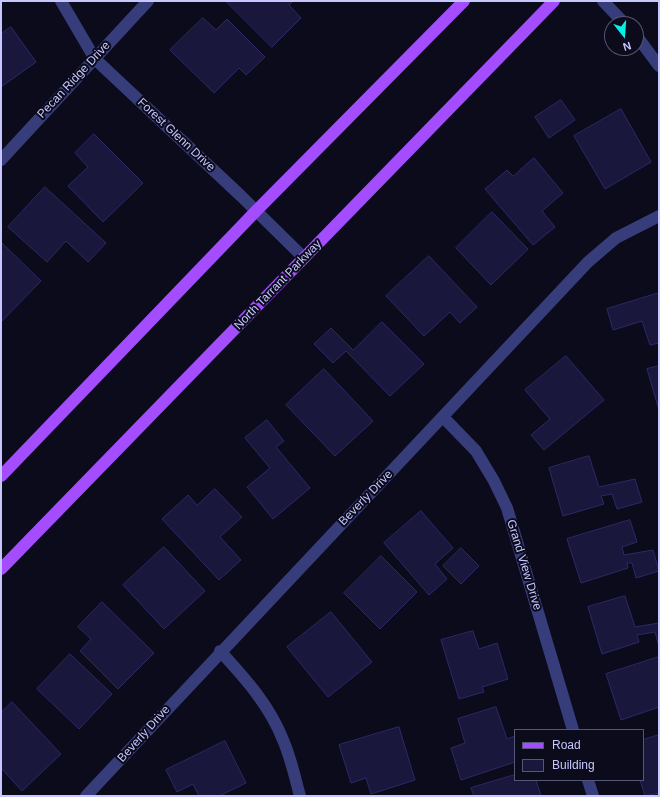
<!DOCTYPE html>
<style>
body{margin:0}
#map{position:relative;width:660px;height:797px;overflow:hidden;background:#0b0b1b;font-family:Helvetica,sans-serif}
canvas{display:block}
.frame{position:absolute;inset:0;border:2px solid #c6c7ff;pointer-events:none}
.legend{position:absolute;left:514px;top:729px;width:130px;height:52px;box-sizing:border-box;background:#0b0b1b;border:1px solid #565676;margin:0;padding:5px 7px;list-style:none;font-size:12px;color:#c6c7ff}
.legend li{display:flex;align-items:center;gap:8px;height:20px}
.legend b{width:20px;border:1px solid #565676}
.north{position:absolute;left:604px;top:16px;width:40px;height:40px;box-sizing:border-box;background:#0b0b1b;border:1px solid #565676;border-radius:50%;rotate:163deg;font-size:11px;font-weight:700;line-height:16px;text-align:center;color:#c6c7ff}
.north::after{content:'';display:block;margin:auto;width:14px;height:18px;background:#01efe5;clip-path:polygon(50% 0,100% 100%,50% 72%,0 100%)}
</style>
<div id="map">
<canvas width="660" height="797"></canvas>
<div class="frame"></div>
<ul class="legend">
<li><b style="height:5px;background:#a34dfe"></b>Road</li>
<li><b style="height:11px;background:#19173c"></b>Building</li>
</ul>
<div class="north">N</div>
</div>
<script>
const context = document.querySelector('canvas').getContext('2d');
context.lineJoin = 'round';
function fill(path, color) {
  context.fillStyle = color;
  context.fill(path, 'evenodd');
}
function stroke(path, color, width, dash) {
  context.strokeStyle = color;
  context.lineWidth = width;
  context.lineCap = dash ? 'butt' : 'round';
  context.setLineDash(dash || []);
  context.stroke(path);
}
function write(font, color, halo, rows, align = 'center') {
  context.font = font + ' Helvetica,sans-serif';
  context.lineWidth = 4;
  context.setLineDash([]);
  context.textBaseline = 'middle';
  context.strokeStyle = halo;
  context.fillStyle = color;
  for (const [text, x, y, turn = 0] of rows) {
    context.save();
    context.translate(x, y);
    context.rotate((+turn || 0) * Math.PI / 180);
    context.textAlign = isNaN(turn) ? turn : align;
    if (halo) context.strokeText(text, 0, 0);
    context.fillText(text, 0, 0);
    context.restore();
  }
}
const building = new Path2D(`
 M 226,1 L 293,1 L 289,5 L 301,18 L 272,47 Z
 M 203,18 L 216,30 L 227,19 L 265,57 L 246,75 L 239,68 L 214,93 L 170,50 Z
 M 11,27 L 36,62 L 1,87 L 1,34 Z
 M 561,100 L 575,120 L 549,138 L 535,117 Z
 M 621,109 L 651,162 L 605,189 L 574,136 Z
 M 94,134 L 143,183 L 103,222 L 68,186 L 88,167 L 75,153 Z
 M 534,158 L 563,193 L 542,211 L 555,227 L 533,245 L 485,189 L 507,170 L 513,176 Z
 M 45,187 L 106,243 L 88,262 L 66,241 L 47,262 L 8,227 Z
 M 492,212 L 528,249 L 491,285 L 456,248 Z
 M 1,242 L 41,281 L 1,322 Z
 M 429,256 L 477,307 L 460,323 L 450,312 L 424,336 L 386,296 Z
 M 659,293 L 659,343 L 650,345 L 642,321 L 613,330 L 607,309 Z
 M 382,322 L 424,364 L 390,396 L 346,351 L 333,363 L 314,344 L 331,328 L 353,350 Z
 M 566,356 L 604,400 L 544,450 L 531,435 L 550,419 L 525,390 Z
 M 659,366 L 659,410 L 647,369 Z
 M 324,369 L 373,421 L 335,456 L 286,405 Z
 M 267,420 L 284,441 L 276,447 L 310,488 L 273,519 L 247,487 L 270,468 L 245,438 Z
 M 589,456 L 599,487 L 635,479 L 642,502 L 617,509 L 612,494 L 601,496 L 604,504 L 563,516 L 549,468 Z
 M 215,489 L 242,517 L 220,537 L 241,560 L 219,580 L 162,519 L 188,495 L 197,505 Z
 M 421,511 L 453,548 L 435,564 L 447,579 L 429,595 L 384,543 Z
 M 630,520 L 637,542 L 622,547 L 624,555 L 653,550 L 659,571 L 636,578 L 632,563 L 627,563 L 628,568 L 581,583 L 567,539 Z
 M 164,547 L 205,591 L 164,629 L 123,585 Z
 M 461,548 L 479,566 L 461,584 L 443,566 Z
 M 381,556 L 417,592 L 380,629 L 344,593 Z
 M 625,596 L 635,627 L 659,623 L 659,647 L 655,632 L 637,635 L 639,642 L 602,654 L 588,607 Z
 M 102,602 L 154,653 L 118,689 L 80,651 L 91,639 L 78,627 Z
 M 331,612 L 372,662 L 328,697 L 287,647 Z
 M 473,631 L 479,649 L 497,643 L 508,679 L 482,687 L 484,692 L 459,699 L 441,640 Z
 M 70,654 L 112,694 L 79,729 L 37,689 Z
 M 659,657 L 659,707 L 621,720 L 606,674 Z
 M 12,702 L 61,754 L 22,791 L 1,768 L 1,713 Z
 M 496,707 L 507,739 L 515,736 L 515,762 L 461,780 L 451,748 L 465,743 L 458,719 Z
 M 399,727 L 415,780 L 371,794 L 366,778 L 351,783 L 339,745 Z
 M 659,735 L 659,793 L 645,796 L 640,780 L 643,780 L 643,740 Z
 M 225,741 L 246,783 L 219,796 L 199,796 L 193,784 L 177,792 L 166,770 Z
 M 515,775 L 515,780 L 536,780 L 541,796 L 474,796 L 471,788 Z`);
const minor = new Path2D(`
 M 61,1 L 95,59 L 241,196 L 304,258
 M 603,1 L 625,24
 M 636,35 L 659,66
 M 1,160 L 148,1
 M 443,417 L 476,451 L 494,481 L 507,508 L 573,730
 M 220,651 C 245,678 270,706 283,740 C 291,758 295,778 300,796
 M 588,780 L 593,796
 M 86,796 L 588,262 L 616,238 L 659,216`);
const major = new Path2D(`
 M 1,476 L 256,211 L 464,1
 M 1,569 L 554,1`);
const streetNames = [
 ["Pecan Ridge Drive",74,80,-47],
 ["Forest Glenn Drive",176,135,43],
 ["North Tarrant Parkway",278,285,-46],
 ["Beverly Drive",366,498,-46],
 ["Grand View Drive",524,565,73],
 ["Beverly Drive",144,734,-48]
];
fill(building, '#19173c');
stroke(building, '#2d2968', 1);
stroke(minor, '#363d7a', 12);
stroke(major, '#a34dfe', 12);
write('12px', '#c6c7ff', '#0b0b1b', streetNames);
</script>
